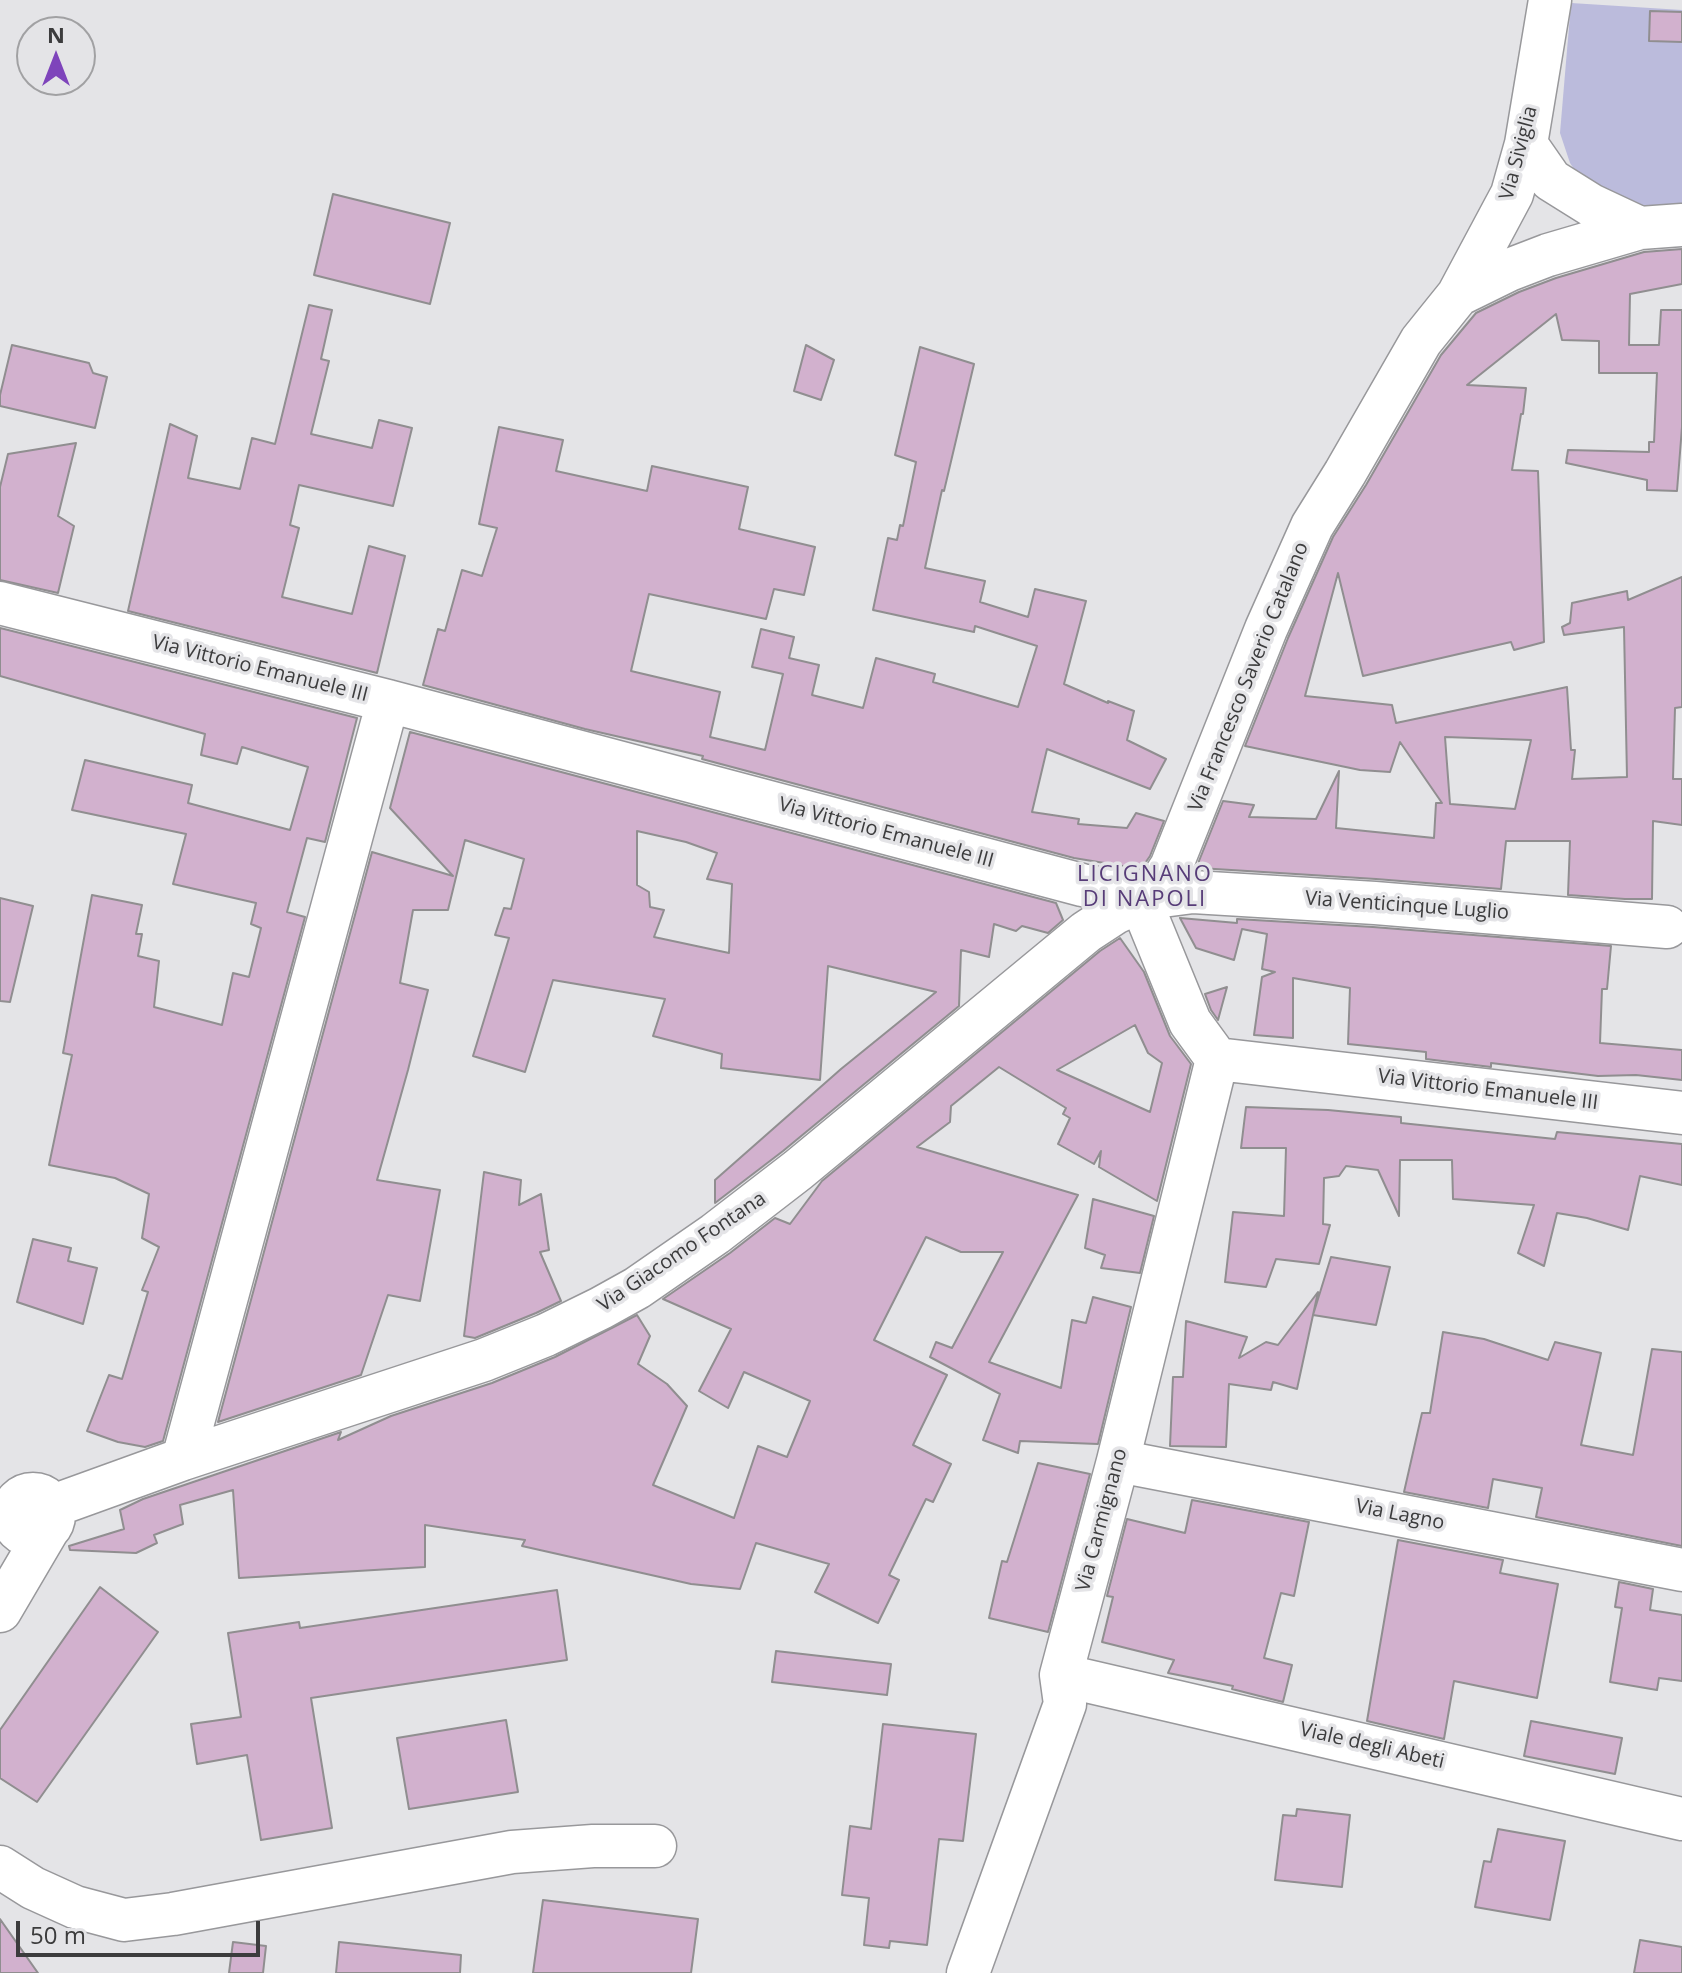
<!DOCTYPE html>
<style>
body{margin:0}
#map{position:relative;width:1682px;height:1973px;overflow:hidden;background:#e4e4e7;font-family:"Open Sans",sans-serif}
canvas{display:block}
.north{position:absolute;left:16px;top:16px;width:80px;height:80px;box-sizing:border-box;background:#e4e4e7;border:2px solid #a1a1a3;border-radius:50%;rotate:0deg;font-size:22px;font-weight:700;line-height:32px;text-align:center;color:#3c3c3d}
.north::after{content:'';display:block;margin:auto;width:28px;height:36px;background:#7e44bb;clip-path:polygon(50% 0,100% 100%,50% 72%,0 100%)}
.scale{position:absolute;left:16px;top:1921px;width:244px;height:36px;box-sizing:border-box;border:4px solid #3c3c3d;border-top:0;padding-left:10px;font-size:24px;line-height:28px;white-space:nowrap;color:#3c3c3d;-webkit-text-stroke:6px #e4e4e7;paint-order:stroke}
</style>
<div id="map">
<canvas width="1682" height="1973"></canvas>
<div class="north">N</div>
<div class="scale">50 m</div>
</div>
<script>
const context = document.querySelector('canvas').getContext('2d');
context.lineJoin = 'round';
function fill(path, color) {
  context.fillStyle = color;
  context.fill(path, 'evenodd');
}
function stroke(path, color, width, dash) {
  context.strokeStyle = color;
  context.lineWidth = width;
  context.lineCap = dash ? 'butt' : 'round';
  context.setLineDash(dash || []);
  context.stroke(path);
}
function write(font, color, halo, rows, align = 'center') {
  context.font = font + ' "Open Sans",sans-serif';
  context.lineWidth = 7;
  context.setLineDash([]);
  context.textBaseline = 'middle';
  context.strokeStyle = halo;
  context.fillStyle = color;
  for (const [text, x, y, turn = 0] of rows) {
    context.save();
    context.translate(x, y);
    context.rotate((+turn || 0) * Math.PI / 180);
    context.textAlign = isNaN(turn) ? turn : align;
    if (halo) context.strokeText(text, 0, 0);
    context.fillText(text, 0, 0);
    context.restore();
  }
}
const green = new Path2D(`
 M 1571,3 L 1682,10 L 1682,207 L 1645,209 L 1580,178 L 1570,163 L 1560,133 Z`);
const building = new Path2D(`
 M 1650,11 L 1682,12 L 1682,42 L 1649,41 Z
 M 333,194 L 450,223 L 430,304 L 314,275 Z
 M 1682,249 L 1682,284 L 1630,294 L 1629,345 L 1659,345 L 1661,310 L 1682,310 L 1682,427 L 1677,491 L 1647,490 L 1647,480 L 1566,463 L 1568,450 L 1649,452 L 1649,442 L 1654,442 L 1657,373 L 1599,373 L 1599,341 L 1562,340 L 1556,314 L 1467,385 L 1526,388 L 1523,414 L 1521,414 L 1512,470 L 1538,471 L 1544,642 L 1514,650 L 1511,642 L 1363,676 L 1338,573 L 1305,696 L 1392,705 L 1396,723 L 1567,687 L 1571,750 L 1575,750 L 1572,779 L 1627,777 L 1624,627 L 1564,635 L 1562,627 L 1570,623 L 1572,603 L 1627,591 L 1628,600 L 1682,577 L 1682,707 L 1675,708 L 1673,779 L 1682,779 L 1682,825 L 1653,821 L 1652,899 L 1625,899 L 1568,895 L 1570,841 L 1506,841 L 1501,889 L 1376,879 L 1199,868 L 1199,861 L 1223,801 L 1254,805 L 1249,817 L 1316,819 L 1339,771 L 1336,828 L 1434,838 L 1436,803 L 1442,803 L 1400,742 L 1390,772 L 1360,770 L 1245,746 L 1288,638 L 1333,537 L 1366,485 L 1441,355 L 1476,313 L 1519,292 L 1556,278 L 1644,252 ZM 1445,737 L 1531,740 L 1515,809 L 1450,804 Z
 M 309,305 L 332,310 L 321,359 L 329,361 L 311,434 L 372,448 L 379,420 L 412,428 L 393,506 L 299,485 L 290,525 L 299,528 L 282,597 L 352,614 L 369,546 L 405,556 L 377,673 L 128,611 L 170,424 L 197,436 L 188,478 L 240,489 L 252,438 L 275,444 Z
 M 12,345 L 89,363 L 93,373 L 107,377 L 95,428 L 0,406 L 0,395 Z
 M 806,345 L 834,360 L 821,400 L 794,391 Z
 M 920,347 L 974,364 L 944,491 L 942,490 L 925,568 L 985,581 L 980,602 L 1028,617 L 1035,589 L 1086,601 L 1064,684 L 1108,703 L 1108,701 L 1134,711 L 1127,740 L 1166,759 L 1150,789 L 1047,749 L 1032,812 L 1079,819 L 1078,824 L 1127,828 L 1136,813 L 1164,821 L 1150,856 L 1141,869 L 1074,858 L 702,759 L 703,756 L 585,729 L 423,685 L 438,629 L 445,631 L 462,570 L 482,576 L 497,528 L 479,524 L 499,427 L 563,440 L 556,471 L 647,491 L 652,466 L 748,487 L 739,529 L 815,547 L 804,595 L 774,589 L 766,619 L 649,594 L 631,671 L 720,692 L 710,737 L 765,750 L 783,674 L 752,667 L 761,629 L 794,637 L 789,658 L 819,665 L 812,695 L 863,708 L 876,658 L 935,674 L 933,682 L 1018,707 L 1037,646 L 975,626 L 974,632 L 873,610 L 888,538 L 897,540 L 900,525 L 903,526 L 916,462 L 895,455 Z
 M 76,443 L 58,516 L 74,526 L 58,593 L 0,580 L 0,487 L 8,454 Z
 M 0,628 L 357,718 L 325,842 L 307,838 L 287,912 L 305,917 L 163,1441 L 145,1447 L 118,1442 L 87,1431 L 109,1375 L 122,1379 L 148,1292 L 142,1290 L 159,1247 L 142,1238 L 149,1194 L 115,1178 L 49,1165 L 72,1055 L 63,1053 L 92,895 L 142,905 L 136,934 L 142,934 L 138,956 L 159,961 L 154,1007 L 222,1025 L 233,973 L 249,977 L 261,928 L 251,924 L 256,903 L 173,884 L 186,834 L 72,810 L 85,760 L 192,785 L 188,803 L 290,830 L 308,767 L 242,747 L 237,764 L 201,755 L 205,734 L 0,676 Z
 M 410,732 L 1056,903 L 1063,920 L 1048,933 L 1022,926 L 1016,931 L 994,924 L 989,957 L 961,950 L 959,1006 L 783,1151 L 715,1203 L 715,1180 L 841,1069 L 936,992 L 828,966 L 820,1080 L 721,1068 L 722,1054 L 653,1036 L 665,999 L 553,980 L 525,1072 L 473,1056 L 509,938 L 495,935 L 504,908 L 511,909 L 524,859 L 465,840 L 448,910 L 413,910 L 400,983 L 428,990 L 408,1070 L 377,1180 L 440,1190 L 420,1301 L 388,1295 L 361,1375 L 218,1422 L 372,852 L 453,876 L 390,808 ZM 637,831 L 686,842 L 717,853 L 707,879 L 732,884 L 729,953 L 654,937 L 664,910 L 650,907 L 649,892 L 637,885 Z
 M 0,898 L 33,906 L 10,1002 L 0,1001 Z
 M 1180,918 L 1237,923 L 1237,919 L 1373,927 L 1611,946 L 1607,989 L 1602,989 L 1600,1043 L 1682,1050 L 1682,1080 L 1636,1075 L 1598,1076 L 1491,1063 L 1491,1067 L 1426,1059 L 1426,1052 L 1348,1044 L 1350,988 L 1293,978 L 1293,1038 L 1254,1035 L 1262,977 L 1275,972 L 1262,969 L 1267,934 L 1242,929 L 1234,960 L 1196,948 Z
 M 1120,938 L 1144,972 L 1170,1036 L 1191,1064 L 1157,1201 L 1099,1167 L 1101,1151 L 1094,1164 L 1058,1144 L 1070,1118 L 1063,1114 L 1066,1108 L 999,1067 L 951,1106 L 950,1122 L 917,1147 L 1078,1195 L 989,1362 L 1061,1388 L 1072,1320 L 1086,1323 L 1093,1297 L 1131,1307 L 1098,1444 L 1020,1441 L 1018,1453 L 983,1440 L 1000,1394 L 930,1357 L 936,1342 L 952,1348 L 1003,1252 L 961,1252 L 926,1237 L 874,1340 L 947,1375 L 913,1445 L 951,1464 L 933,1502 L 926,1499 L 889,1575 L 899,1580 L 878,1623 L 815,1592 L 829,1564 L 756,1543 L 740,1589 L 691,1584 L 522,1546 L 525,1540 L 425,1525 L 425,1567 L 239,1578 L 233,1490 L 180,1505 L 183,1524 L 154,1535 L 157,1543 L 136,1553 L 70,1550 L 69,1546 L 124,1529 L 120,1510 L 143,1499 L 341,1432 L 338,1440 L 391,1416 L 492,1383 L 555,1357 L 637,1315 L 650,1336 L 638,1364 L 667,1384 L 687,1406 L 653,1485 L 734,1518 L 758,1446 L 787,1457 L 810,1401 L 744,1372 L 728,1408 L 699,1391 L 731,1329 L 663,1299 L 730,1253 L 775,1218 L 790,1224 L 822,1181 L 1100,951 ZM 1135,1025 L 1148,1053 L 1162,1063 L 1150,1112 L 1057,1070 Z
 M 1227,987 L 1218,1020 L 1211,1010 L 1205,994 Z
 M 1246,1107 L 1328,1110 L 1401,1117 L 1401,1123 L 1555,1139 L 1557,1132 L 1682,1144 L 1682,1185 L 1640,1176 L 1628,1230 L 1587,1218 L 1557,1213 L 1544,1266 L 1518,1253 L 1534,1205 L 1453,1199 L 1452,1160 L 1400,1160 L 1399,1216 L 1378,1170 L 1346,1166 L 1339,1176 L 1324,1178 L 1323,1224 L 1330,1225 L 1319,1264 L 1276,1259 L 1266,1287 L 1225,1282 L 1233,1212 L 1284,1216 L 1286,1148 L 1241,1148 Z
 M 484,1172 L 521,1180 L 519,1205 L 541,1194 L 549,1250 L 540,1252 L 561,1301 L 536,1313 L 475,1338 L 464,1336 Z
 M 1093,1199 L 1154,1216 L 1140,1273 L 1101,1268 L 1105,1255 L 1085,1248 Z
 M 33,1239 L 71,1248 L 68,1261 L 97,1268 L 83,1324 L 17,1302 Z
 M 1331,1257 L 1390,1267 L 1376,1325 L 1313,1315 Z
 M 1318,1292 L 1297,1389 L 1273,1382 L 1271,1390 L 1229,1384 L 1226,1447 L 1170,1446 L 1173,1377 L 1183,1377 L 1186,1321 L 1247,1337 L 1239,1358 L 1266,1342 L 1278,1345 Z
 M 1443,1332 L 1484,1339 L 1548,1360 L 1555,1342 L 1601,1353 L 1581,1445 L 1633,1455 L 1652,1349 L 1682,1352 L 1682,1546 L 1536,1517 L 1542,1488 L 1493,1479 L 1488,1508 L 1404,1492 L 1422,1413 L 1430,1413 Z
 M 1038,1463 L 1090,1474 L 1048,1632 L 989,1618 L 1002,1561 L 1007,1562 Z
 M 1192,1500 L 1309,1522 L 1294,1596 L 1281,1593 L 1264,1658 L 1292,1665 L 1283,1702 L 1232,1689 L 1233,1686 L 1168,1673 L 1174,1660 L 1102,1642 L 1113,1597 L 1107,1596 L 1127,1519 L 1185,1533 Z
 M 1398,1540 L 1503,1560 L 1500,1573 L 1558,1584 L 1537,1698 L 1454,1681 L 1444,1739 L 1367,1721 Z
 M 1619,1582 L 1653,1589 L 1650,1610 L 1682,1615 L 1682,1681 L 1659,1678 L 1657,1690 L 1610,1682 L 1622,1608 L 1615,1607 Z
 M 100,1587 L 158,1632 L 37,1802 L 0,1778 L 0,1730 Z
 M 557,1590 L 567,1660 L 311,1698 L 332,1828 L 261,1840 L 247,1755 L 197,1764 L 191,1724 L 241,1717 L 228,1633 L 299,1622 L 300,1628 Z
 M 776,1651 L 891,1664 L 887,1695 L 772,1682 Z
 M 506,1720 L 518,1792 L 409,1809 L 397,1738 Z
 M 1531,1721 L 1622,1738 L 1615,1774 L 1524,1756 Z
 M 883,1724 L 976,1734 L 963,1841 L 939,1839 L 927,1945 L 890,1941 L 889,1948 L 864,1945 L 869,1898 L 842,1895 L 850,1826 L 871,1829 Z
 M 1297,1809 L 1350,1815 L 1342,1887 L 1275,1880 L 1283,1815 L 1296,1816 Z
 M 1498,1829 L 1565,1841 L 1550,1920 L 1475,1907 L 1484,1861 L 1491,1862 Z
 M 543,1900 L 698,1919 L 691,1973 L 533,1973 Z
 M 0,1919 L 38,1973 L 0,1973 Z
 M 1640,1940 L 1682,1947 L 1682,1973 L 1634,1973 Z
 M 233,1942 L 266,1946 L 263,1973 L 229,1973 Z
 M 339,1942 L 461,1955 L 460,1973 L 336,1973 Z`);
const minor = new Path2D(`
 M 1526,144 L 1551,180 L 1591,205 L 1640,228
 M 1458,295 L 1509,270 L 1548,255 L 1640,228 L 1682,225
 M 0,603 L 388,701 L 1082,885 L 1147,898 L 1193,892 L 1375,903 L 1667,927
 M 1147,898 L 1145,912 L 1190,1022 L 1217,1059 L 1682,1113
 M 183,1459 L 388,701
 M 1118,1461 L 1682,1570
 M12 1515a21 21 0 1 1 42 0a21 21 0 1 1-42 0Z
 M 53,1506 L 183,1459 L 484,1360 L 546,1335 L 601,1308 L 637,1288 L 715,1234 L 798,1170 L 1086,932 L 1115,913 L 1147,898 L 1160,884 L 1171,867 L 1266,629 L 1312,526 L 1345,473 L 1421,341 L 1458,295 L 1512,194 L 1526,144 L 1550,0
 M 0,1611 L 47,1531
 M 1061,1675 L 1682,1819
 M 0,1867 L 33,1888 L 75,1907 L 124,1920 L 173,1914 L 512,1852 L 593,1846 L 655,1846
 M 968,1973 L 1065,1704 L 1061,1675 L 1118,1461 L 1217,1059`);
const streetNames = [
 ["Via Siviglia",1519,153,-75],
 ["Via Vittorio Emanuele III",260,669,14],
 ["Via Francesco Saverio Catalano",1249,677,-68],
 ["Via Vittorio Emanuele III",886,833,15],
 ["Via Venticinque Luglio",1407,906,4],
 ["Via Vittorio Emanuele III",1488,1090,7],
 ["Via Giacomo Fontana",682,1252,-34],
 ["Via Lagno",1400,1515,11],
 ["Via Carmignano",1102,1520,-75],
 ["Viale degli Abeti",1372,1746,13]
];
const neighbourhoodNames = [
 ["LICIGNANO",1145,875],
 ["DI NAPOLI",1145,900]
];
fill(green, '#bbbbdc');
fill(building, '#d2b1ce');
stroke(building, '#908e90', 2);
stroke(minor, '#98989b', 45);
stroke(minor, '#fff', 42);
write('20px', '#3c3c3d', '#e4e4e7', streetNames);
context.letterSpacing = '2px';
write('22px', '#573c78', '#e4e4e7', neighbourhoodNames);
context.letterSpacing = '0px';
</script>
